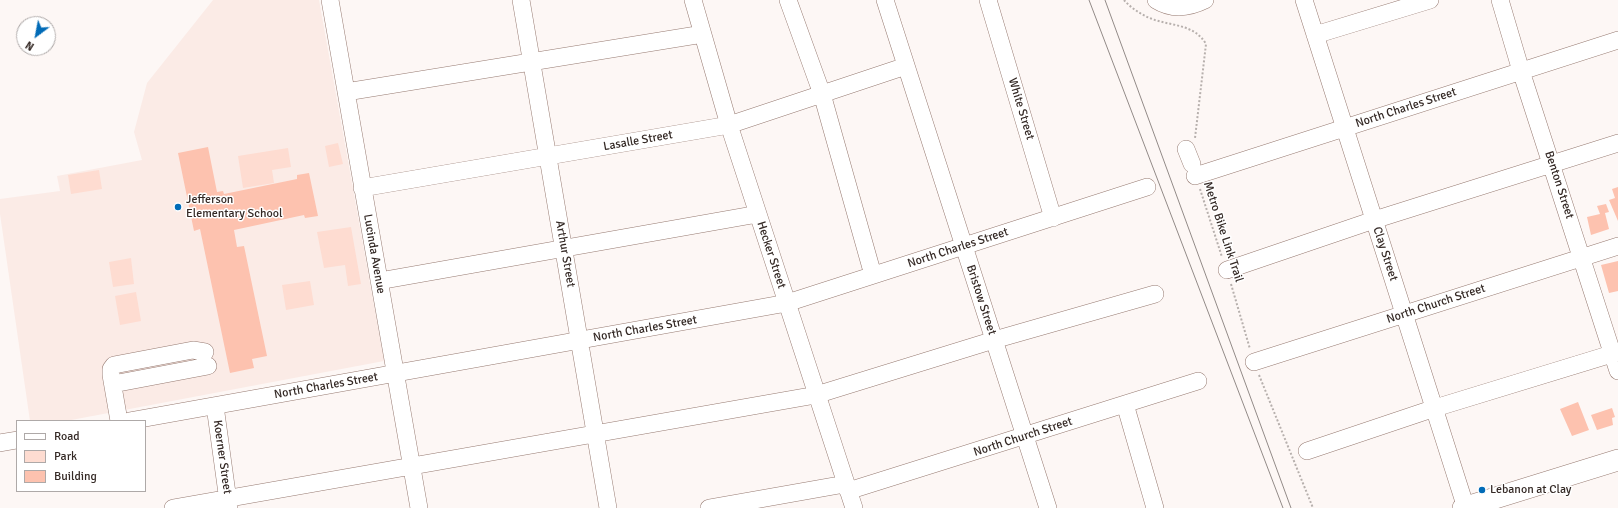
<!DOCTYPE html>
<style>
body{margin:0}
#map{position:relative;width:1618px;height:508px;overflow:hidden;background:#fdf7f5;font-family:Signika,sans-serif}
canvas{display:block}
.legend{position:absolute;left:16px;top:420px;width:130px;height:72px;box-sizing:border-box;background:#fff;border:1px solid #aea9a8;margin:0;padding:5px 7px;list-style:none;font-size:12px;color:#342925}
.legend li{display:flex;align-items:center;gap:8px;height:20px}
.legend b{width:20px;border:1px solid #aea9a8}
.north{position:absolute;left:16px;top:16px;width:40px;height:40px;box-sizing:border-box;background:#fff;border:1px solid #aea9a8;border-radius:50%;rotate:212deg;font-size:11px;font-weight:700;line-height:16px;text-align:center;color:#342925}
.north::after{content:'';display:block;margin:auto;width:14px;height:18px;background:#016bb7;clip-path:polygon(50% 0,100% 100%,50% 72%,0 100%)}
</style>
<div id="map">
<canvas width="1618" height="508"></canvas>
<ul class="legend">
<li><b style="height:5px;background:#fff"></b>Road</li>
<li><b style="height:11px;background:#fedcd1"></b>Park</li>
<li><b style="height:11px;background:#fdc2af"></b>Building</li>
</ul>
<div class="north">N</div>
</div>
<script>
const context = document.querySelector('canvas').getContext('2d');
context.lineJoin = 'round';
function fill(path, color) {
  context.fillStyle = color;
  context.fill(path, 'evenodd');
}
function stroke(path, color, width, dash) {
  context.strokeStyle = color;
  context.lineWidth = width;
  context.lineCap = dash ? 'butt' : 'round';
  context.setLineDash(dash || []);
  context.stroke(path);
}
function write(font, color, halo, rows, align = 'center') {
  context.font = font + ' Signika,sans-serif';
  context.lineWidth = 3;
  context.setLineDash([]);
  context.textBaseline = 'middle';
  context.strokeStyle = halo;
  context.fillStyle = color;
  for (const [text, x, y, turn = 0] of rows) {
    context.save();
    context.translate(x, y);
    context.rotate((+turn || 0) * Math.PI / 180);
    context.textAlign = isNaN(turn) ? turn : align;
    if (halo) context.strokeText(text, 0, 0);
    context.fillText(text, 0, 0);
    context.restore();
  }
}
const built = new Path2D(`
 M 213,0 L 319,0 L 384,361 L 66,421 L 30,421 L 0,214 L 0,199 L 60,191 L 57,176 L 142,160 L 134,132 L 147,83 Z`);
const green = new Path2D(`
 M 338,143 L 343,164 L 329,167 L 325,146 Z
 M 288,148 L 291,167 L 272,170 L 274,183 L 243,188 L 238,156 Z
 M 99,170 L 102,189 L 71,194 L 68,175 Z
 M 351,227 L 361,284 L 348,286 L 345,265 L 324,268 L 317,232 Z
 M 131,258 L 134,284 L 113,287 L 109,262 Z
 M 310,281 L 314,305 L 286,310 L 282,285 Z
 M 136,292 L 141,321 L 120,325 L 115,296 Z`);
const building = new Path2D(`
 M 208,147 L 217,192 L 223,191 L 224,194 L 297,179 L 297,175 L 309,173 L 318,216 L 305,218 L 304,215 L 234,230 L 237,247 L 244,246 L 267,356 L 252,359 L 254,368 L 230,373 L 200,229 L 194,231 L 178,153 Z
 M 1618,187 L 1618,221 L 1609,200 L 1615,198 L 1612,189 Z
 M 1606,204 L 1609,212 L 1605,213 L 1609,229 L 1591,235 L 1587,217 L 1600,214 L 1597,206 Z
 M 1618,261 L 1618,291 L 1609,293 L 1601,265 Z
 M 1578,402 L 1589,430 L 1572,436 L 1560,409 Z
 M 1612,408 L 1615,417 L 1612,418 L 1613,425 L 1597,430 L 1591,415 Z`);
const path = new Path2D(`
 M 1124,0 C 1132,9 1143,16 1155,20 C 1174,26 1195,25 1206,44 L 1195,138
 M 1200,189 L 1222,257
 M 1231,284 L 1250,349
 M 1259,375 L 1313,508`);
const minor = new Path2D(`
 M 330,0 L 419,508
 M 521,0 L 608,508
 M 693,0 L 729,125 L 854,508
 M 788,0 L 822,94 L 873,275
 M 885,0 L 1048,508
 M 988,0 L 1053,218
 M 1156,0 C 1172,10 1189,8 1205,0
 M 1304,0 L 1466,508
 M 1500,0 L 1521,71 L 1618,371
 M 1315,35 L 1430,0
 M 346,92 L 703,34
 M 1186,149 L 1192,164
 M 1195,176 L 1618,40
 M 362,188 L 729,125 L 906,66
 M 1227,270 L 1374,220 L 1618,143
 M 379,281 L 758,214
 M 1254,362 L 1618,246
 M 113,384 L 208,366
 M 1125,404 L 1155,508
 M 215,406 L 229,508
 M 119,421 L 111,375 L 111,369 L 114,365 L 193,350 L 205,352
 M 129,421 L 787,303 L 1147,187
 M 0,443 L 17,440
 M 1307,451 L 1435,408 L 1618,352
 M 848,491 L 1198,381
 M 173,508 L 816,395 L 994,340 L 1155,294
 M 709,508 L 845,484`);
const major = new Path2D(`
 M 1463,508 L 1618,460`);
const tram = new Path2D(`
 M 1089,0 L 1283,508
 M 1105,0 L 1291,508`);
const markers = [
 [178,207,4,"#016bb7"],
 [1482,490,4,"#016bb7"]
];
const streetNames = [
 ["North Charles Street",1406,108,-18],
 ["White Street",1021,109,73],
 ["Lasalle Street",638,141,-10],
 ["Benton Street",1559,185,72],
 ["Metro Bike Link Trail",1223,232,72],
 ["North Charles Street",958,248,-18],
 ["Lucinda Avenue",374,254,80],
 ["Arthur Street",565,254,80],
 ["Clay Street",1385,254,72],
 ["Hecker Street",771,255,72],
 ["Bristow Street",981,300,72],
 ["North Church Street",1436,304,-18],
 ["North Charles Street",645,329,-10],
 ["North Charles Street",326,386,-10],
 ["North Church Street",1023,437,-18],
 ["Koerner Street",222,457,82]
];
const poiNames = [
 ["Jefferson",186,200],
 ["Elementary School",186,214],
 ["Lebanon at Clay",1490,490]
];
fill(built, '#fbebe6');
fill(green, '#fedcd1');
fill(building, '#fdc2af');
stroke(minor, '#977b72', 18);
stroke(major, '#977b72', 22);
stroke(path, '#b7b0ad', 2, [2, 2]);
stroke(minor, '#fff', 17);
stroke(major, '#fff', 21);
stroke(tram, '#928a87', 1);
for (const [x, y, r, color] of markers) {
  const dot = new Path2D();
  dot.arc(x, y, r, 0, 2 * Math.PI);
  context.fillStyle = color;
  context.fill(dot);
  stroke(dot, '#fff', 1.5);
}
write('12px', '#342925', '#fff', streetNames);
write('12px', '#342925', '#fff', poiNames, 'left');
</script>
